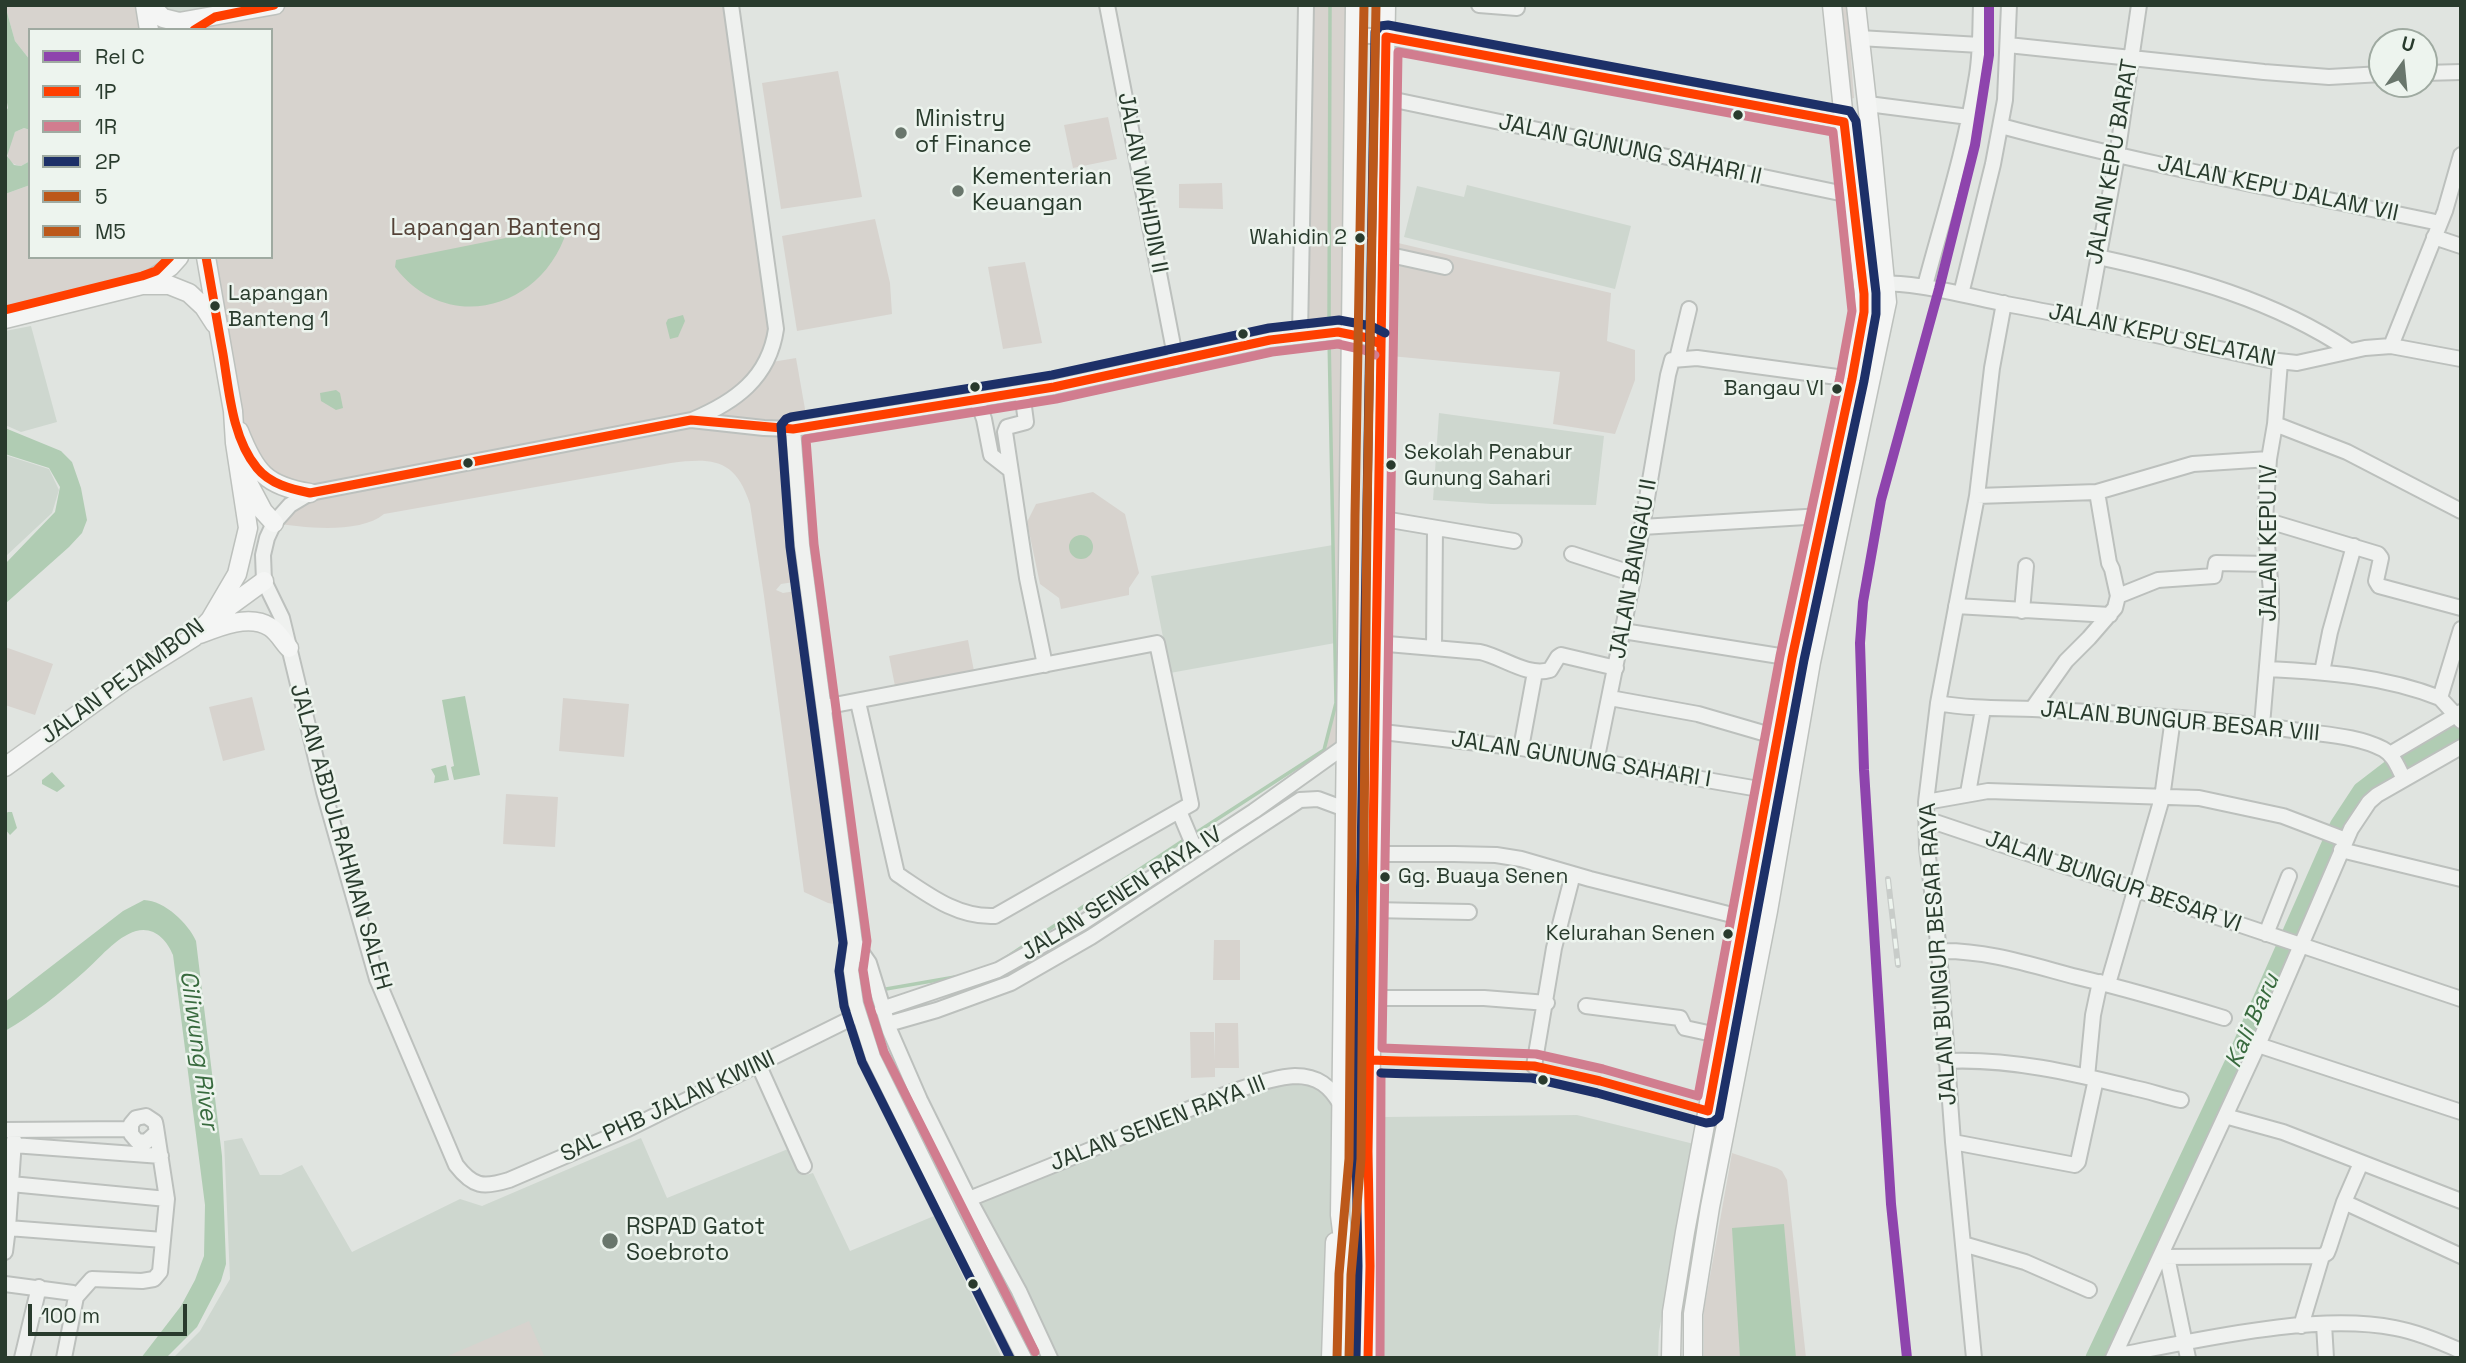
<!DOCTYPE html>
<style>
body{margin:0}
#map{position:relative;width:2466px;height:1363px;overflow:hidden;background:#e0e4e0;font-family:"Space Grotesk",sans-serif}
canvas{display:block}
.frame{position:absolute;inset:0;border:7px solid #293b2d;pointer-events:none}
.legend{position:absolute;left:28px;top:28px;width:245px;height:231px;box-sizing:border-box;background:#edf4ee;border:2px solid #9faaa1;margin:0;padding:9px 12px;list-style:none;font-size:21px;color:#293b2d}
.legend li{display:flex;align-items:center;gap:14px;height:35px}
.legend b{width:35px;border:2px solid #9faaa1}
.north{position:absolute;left:2368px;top:28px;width:70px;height:70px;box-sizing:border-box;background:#edf4ee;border:2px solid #9faaa1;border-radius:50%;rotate:15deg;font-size:19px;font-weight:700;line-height:28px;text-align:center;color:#293b2d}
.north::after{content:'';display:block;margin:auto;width:24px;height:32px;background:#69766c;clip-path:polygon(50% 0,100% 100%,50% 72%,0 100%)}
.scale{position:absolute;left:28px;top:1304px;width:159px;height:32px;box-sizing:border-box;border:4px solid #293b2d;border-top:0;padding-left:9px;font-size:21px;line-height:24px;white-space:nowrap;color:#293b2d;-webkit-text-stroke:5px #edf4ee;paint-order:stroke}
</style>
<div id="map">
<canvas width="2466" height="1363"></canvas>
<div class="frame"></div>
<ul class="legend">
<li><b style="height:9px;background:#8e44ad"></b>Rel C</li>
<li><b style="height:9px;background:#ff3f00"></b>1P</li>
<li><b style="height:9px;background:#d17d8f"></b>1R</li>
<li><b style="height:9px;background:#1d3068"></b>2P</li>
<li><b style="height:9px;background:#bc581a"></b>5</li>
<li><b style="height:9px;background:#bc581a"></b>M5</li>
</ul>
<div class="north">U</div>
<div class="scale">100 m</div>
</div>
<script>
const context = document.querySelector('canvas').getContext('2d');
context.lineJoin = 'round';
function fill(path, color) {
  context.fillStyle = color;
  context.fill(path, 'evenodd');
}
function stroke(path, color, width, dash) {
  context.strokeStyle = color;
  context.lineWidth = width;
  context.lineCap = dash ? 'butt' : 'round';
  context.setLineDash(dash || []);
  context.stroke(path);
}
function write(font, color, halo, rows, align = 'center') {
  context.font = font + ' "Space Grotesk",sans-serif';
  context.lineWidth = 5;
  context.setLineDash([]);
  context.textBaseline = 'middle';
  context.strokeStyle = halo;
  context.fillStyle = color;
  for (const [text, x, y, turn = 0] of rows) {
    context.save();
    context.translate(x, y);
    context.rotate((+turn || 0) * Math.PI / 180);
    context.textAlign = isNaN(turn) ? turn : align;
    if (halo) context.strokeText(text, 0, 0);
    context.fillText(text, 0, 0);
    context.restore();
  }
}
const built = new Path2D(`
 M 150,5 L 274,5 L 179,22 Z
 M 1467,185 L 1631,226 L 1615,289 L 1404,237 L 1417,186 L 1464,197 Z
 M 31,326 L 57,422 L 21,432 L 5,425 L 5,331 Z
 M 1439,413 L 1604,436 L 1596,505 L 1491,504 L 1433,500 Z
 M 5,455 L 49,469 L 59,490 L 52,513 L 5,557 Z
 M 1333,545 L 1335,643 L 1170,673 L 1151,576 Z
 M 1315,1078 L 1341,1105 L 1331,1358 L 1051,1358 L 969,1199 L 1274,1079 Z
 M 1577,1115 L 1694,1144 L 1659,1332 L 1658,1358 L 1382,1358 L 1384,1117 Z
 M 242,1138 L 260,1175 L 281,1175 L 302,1165 L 352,1252 L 460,1199 L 482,1206 L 641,1138 L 667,1198 L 793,1147 L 806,1175 L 813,1173 L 850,1251 L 934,1216 L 1002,1358 L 173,1358 L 200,1331 L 230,1279 L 224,1141 Z`);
const green = new Path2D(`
 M 5,5 L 135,5 L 140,30 L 30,30 L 30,60 L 15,41 Z
 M 273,5 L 731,5 L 776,329 L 766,363 L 796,358 L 808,426 L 793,429 L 807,580 L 781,584 L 776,590 L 783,593 L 808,589 L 850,907 L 828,903 L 804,892 L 764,596 L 750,504 C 735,458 712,458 671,463 L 384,514 C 360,534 304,528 274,523 L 309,494 L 286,488 L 240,435 L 207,257 L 271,257 L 271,30 L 195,30 L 202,25 Z
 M 1306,5 L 1355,5 L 1345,746 L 1328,759 L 1324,750 L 1336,703 L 1329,333 L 1300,335 Z
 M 1840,5 L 1847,5 L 1854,98 L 1850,99 Z
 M 838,71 L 862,197 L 781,209 L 762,83 Z
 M 1108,117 L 1117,159 L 1073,168 L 1064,125 Z
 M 24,128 L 30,130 L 30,161 L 21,166 C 0,163 9,145 15,132 Z
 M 1863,139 L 1867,183 L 1858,184 L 1854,140 Z
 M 1222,183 L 1223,209 L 1179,208 L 1179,184 Z
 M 30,185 L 30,257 L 170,257 L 156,271 L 5,310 L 5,194 Z
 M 1870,209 L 1877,277 L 1867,279 L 1859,210 Z
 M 875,219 L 890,283 L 892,314 L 797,331 L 782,236 Z
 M 1381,239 L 1611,293 L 1607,341 L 1635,350 L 1635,380 L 1615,434 L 1553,424 L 1560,372 L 1380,355 Z
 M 1025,262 L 1042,343 L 1003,349 L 988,267 Z
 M 1878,295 L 1879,302 L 1838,501 L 1830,499 L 1871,296 Z
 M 1093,492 L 1125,514 L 1139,573 L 1129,588 L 1129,595 L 1061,609 L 1059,598 L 1040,584 L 1027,522 L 1036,504 ZM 1083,535 L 1092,545 L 1091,553 L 1085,557 L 1077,558 L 1076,536 Z
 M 1828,506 L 1837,508 L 1781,786 L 1772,784 Z
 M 968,640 L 974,671 L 895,686 L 889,656 Z
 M 5,647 L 53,664 L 35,715 L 5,705 Z
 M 252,697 L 265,750 L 223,761 L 209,707 Z
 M 563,698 L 629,704 L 624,757 L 559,751 Z
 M 506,794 L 558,797 L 555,847 L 503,844 Z
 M 1770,805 L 1779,807 L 1762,906 L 1752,904 Z
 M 1751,910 L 1761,912 L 1748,976 L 1738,974 Z
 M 1214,940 L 1240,940 L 1240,980 L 1213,980 Z
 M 1735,994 L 1744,996 L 1729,1076 L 1720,1074 Z
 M 1215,1023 L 1238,1023 L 1239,1068 L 1215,1068 L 1215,1077 L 1191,1078 L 1190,1032 L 1214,1032 L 1215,1061 Z
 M 1732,1153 L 1777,1168 L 1782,1171 L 1787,1180 L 1806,1358 L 1704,1358 L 1704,1310 Z
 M 529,1321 L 545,1358 L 443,1358 Z`);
const water = new Path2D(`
 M 5,5 L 15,41 L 30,60 L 30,130 L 24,128 L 15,132 L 7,156 L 14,165 L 21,166 L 30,161 L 30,185 L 5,194 L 5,113 L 8,108 L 5,92 Z
 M 565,226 L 567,230 C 543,309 447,336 395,267 L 396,260 Z
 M 683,315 L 685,321 L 678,337 L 670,339 L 666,323 L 668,319 Z
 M 336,390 L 340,393 L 343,408 L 336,410 L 321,401 L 320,393 Z
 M 5,428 L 61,451 L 72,462 L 81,488 L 87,520 L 82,533 L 69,547 L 5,604 L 5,564 L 55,512 L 60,487 L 49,468 L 5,454 Z
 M1069 547a12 12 0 1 1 24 0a12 12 0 1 1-24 0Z
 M 465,696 L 480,775 L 454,780 L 451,767 L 454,766 L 442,700 Z
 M 446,765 L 449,780 L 434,783 L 435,776 L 431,769 Z
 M 52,772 L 65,786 L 57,792 L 42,784 L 42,780 Z
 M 8,812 L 12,812 L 17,828 L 10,835 L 5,829 L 5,814 Z
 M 144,900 C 165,901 188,923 196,941 L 222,1156 L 226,1264 L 221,1281 L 197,1327 L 166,1358 L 141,1358 L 181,1306 L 195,1280 L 204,1256 L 205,1205 L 173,955 C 167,940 154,926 136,931 C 116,937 99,959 84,972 C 60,993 33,1015 5,1031 L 5,1002 L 123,911 Z
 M 1784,1224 L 1796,1358 L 1740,1358 L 1732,1228 Z`);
const stream = new Path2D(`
 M 1329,329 L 1330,5
 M 1194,834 L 1324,750 L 1336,703 L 1329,336
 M 1001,961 L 1187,838
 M 886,989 L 955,977`);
const river = new Path2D(`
 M 2095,1358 L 2236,1059 L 2339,826 L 2362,791 L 2392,768 L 2461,730`);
const minor = new Path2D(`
 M 1107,5 L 1176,361
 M 1479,5 L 1517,8
 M 1355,35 L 1386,37 L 1844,122
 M 1859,38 L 1980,45
 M 2008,45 L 2264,72 L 2329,77 L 2382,74
 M 2424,73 L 2461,72
 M 1385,98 L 1840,193 L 1876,196
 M 1868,104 L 1969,117
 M 2001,126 C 2146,165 2293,192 2440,223
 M 2434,237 L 2461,246
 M 1381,253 L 1445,267
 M 2098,257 C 2186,276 2274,300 2350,351
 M 1863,284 C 1912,280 1958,294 2006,304 C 2094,320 2181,341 2269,360 L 2297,363 L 2365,348 L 2391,346 L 2461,359
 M 1925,286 C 1943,218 1965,151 1976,81 C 1981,56 1980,31 1981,5
 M 1961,294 L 1993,164 L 2005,100 L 2009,5
 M 2087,320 L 2117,156 L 2139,5
 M 1300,335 L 1306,5
 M 2391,346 L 2445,211 L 2461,155
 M 1677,359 L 1689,309
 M 1022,392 L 1026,422 L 1007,427 L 1005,432 L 1027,578 L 1045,665
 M 977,400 L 984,419 L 991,455 L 1009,469
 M 692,420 C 735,402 769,378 776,329 L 731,5
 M 2275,424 L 2347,452 L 2461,511
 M 793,429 L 802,545 L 855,943 L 851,970 L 856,1004 L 873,1057 L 952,1217 L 1024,1358
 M 1977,496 L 2097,492 L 2193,464 L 2269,459
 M 1378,518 L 1514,541
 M 2265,520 L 2378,554 L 2381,558 L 2376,581 L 2379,586 L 2461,608
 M 1642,527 L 1822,516
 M 1572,554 L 1634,574
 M 2118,596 L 2158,580 L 2214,576 L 2216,563 L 2269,564
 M 1956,606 L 2110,615
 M 2022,611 L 2026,566
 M 2461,629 L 2440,698 L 2461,721
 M 1623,631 L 1792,658
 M 1376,643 L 1480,652 C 1503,657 1527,677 1550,670 L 1558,657 L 1561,655 L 1616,668
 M 1434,648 L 1435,528
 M 2268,669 C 2327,672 2384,676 2440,698
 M 2322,672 L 2330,632 L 2354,546
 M 1610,698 L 1698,714 L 1777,737
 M 1938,703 C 1970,709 2001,708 2033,709 C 2122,714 2212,718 2300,731 C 2327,735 2358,736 2383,749 C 2394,755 2398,768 2404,779
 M 824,707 L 1157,643 L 1191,804 L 995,916 C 957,918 927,894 897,874 L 858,702
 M 2032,709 L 2066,661 L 2089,638 L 2115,608 L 2118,596 L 2112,569 L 2109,563 L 2097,492
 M 2262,725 L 2271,619 L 2271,592 L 2265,520 L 2269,459 L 2275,424 L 2280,362
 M 1374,731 L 1521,748 L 1788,794
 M 1521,748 L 1535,672
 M 2390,754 L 2461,712
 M 1596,762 L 1634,574 L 1668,375 L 1672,360 L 1697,358 L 1852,379
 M 1968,793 L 1983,709
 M 1926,802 L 1988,791 L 2199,798 L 2283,816 L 2346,840
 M 1179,811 L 1195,849
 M 1926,819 L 2461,999
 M 2341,850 L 2461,879
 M 1373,854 L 1454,854 L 1496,855 L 1521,859 L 1590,879 L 1744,918
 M 1372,910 L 1469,912
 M 2266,934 L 2289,876
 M 855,943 L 869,963 L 890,1031 L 920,1100 L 969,1199 L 1019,1291 L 1050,1358
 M 1939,951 C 1987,950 2031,965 2077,977 C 2127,989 2175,1003 2224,1018
 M 2108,984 L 2162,798 L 2173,718
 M 1371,998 L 1484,998 L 1547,1003
 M 1586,1006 L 1680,1018 L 1685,1028 L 1722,1036
 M 882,1009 L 998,970 L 1082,923 L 1254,811 L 1345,746
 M 858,1015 L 628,1129 L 509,1180 C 483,1188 473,1187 456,1165 L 377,979 L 324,792 L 282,618 L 264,581 L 263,555 L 267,538 L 274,523 L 290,505 L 310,493 L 691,420 L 764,428 L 793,429 L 1054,387 L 1270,340 L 1338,332 L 1368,338 L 1380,344
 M 888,1024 L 937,1010 L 1011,983 L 1091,937 L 1300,800 L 1318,799 L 1345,809
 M 2258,1045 L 2461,1112
 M 1946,1061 C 2009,1058 2073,1073 2134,1088 C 2150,1091 2165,1097 2181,1100
 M 759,1066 L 804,1166
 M 1534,1066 L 1554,948 L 1573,874
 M 2087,1077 L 2093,1015 L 2100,982
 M 2225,1116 L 2283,1132 L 2461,1201
 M 5,1130 L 130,1129
 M 14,1140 L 8,1228 L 163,1240 L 167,1199 L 156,1127 L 155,1122 L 146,1116 L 136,1118 L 131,1124 L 131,1134 L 137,1141 L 146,1142 L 156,1133
 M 1953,1142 L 2075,1165 L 2078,1162 L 2096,1079
 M 13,1145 L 161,1156
 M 11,1184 L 167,1199
 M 969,1199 C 1034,1173 1098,1147 1163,1120 C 1197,1106 1259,1078 1295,1076 C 1318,1076 1330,1086 1341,1105
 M 2344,1202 L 2461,1256
 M 1963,1244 L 2025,1262 L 2089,1290
 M 5,1252 L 8,1228
 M 2160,1257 L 2322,1256
 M 2167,1257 L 2188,1358
 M 5,1284 L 73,1293 L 76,1297 L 64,1358
 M 76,1297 L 92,1279 L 142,1281 L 154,1279 L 160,1272 L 163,1240
 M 2324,1324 L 2326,1358
 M 2301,1326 L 2322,1256 L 2327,1253 L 2329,1248 L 2344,1202 L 2361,1163
 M 2114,1356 C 2196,1341 2314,1312 2395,1328 C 2417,1332 2441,1342 2461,1351
 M 22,1358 L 39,1287
 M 1974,1358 L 1953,1142 L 1939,951 L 1927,848 L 1926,802 L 1938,703 L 1977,496 L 1992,368 L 2004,303
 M 2113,1358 L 2258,1045 L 2351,829 L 2369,802 L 2377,795 L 2461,747`);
const major = new Path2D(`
 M 145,5 L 149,30
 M 150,5 L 163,18 L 179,22 L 275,5
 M 142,285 L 170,267 L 179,257
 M 5,319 L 142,285 L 169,285 L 189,293 L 204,307 L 215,324
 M 239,431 C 255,472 266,486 310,493
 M 245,477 L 263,511 L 274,523
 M 216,616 L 264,581
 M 200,634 C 220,626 250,614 270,627 C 278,632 283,642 289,648
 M 5,767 L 127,679 L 194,637 L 210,620 L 237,574 L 248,528 L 235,443 L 233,411 L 206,257
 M 1331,1358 L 1335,1242
 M 1345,1358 L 1347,1273 L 1340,1215 L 1355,5
 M 1368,1358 L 1374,731 L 1386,5
 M 1671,1358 L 1672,1312 L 1685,1232 L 1792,658 L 1850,391 L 1864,312 L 1864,294 L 1852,196 L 1832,5
 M 1693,1358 L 1693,1314 L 1710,1207 L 1768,911 L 1811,662 L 1887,302 L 1871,138 L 1856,5`);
const rail = new Path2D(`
 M 1888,879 L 1898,965`);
const bus1 = new Path2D(`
 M 194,30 L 215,17 L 274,5
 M 206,257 C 212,289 217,322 223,354 C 229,390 232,438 257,468 C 270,484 291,489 310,493 L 691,420 L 793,429 L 1054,387 L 1270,340 L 1338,332 L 1368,338 L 1380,344
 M 5,310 L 142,276 L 156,271 L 170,257
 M 1368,1358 L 1370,1266 L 1368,1151 L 1386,37 L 1844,122 L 1864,294 L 1864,312 L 1852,379 L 1792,658 L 1708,1111 L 1600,1081 L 1534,1066 L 1371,1060`);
const bus2 = new Path2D(`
 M 1398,52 L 1833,132 L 1852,311 L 1840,377 L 1780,656 L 1698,1096 L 1603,1069 L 1536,1054 L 1382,1048 Z
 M 1035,1352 L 884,1052 L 868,1001 L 863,970 L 867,941 L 814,544 L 806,439 L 1056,399 L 1272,352 L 1338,344 L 1364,350 L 1375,355
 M 1380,1358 L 1381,1073`);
const bus3 = new Path2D(`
 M 1010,1358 L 862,1062 L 844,1006 L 839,971 L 843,943 L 790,547 L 781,425 L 786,419 L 791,417 L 1052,375 L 1269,328 L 1339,320 L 1371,326 L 1385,333
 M 1356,1358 L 1358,1266 L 1356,1151 L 1375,32 L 1380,26 L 1388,25 L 1850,111 L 1856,121 L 1876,293 L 1876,314 L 1864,381 L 1804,660 L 1719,1117 L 1713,1122 L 1706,1123 L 1597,1093 L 1532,1078 L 1381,1073`);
const bus4 = new Path2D(`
 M 1337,1358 L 1339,1274 L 1349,1159 L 1355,515 L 1364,5`);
const bus5 = new Path2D(`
 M 1349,1358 L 1351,1275 L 1361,1159 L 1367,515 L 1376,5`);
const rail1 = new Path2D(`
 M 1907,1358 L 1891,1204 L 1864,770 L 1860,643 L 1863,602 L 1881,500 L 1939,289 L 1975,145 L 1989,55 L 1989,5`);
const markers = [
 [1738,115,6,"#293b2d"],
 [901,133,7,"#69766c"],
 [958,191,7,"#69766c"],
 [1360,238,6,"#293b2d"],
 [215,306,6,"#293b2d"],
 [1243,334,6,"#293b2d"],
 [975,387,6,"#293b2d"],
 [1837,389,6,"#293b2d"],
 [468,463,6,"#293b2d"],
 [1391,465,6,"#293b2d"],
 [1385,877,6,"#293b2d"],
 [1728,934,6,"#293b2d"],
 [1543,1080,6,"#293b2d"],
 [610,1241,9,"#69766c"],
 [973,1284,6,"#293b2d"]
];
const busNames = [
 ["Wahidin 2",1347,238],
 ["Lapangan",228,294,"left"],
 ["Banteng 1",228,320,"left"],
 ["Bangau VI",1824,389],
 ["Sekolah Penabur",1404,453,"left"],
 ["Gunung Sahari",1404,479,"left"],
 ["Gg. Buaya Senen",1398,877,"left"],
 ["Kelurahan Senen",1715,934]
];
const poiNames = [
 ["Ministry",915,120],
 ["of Finance",915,146],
 ["Kementerian",972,178],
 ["Keuangan",972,204],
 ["RSPAD Gatot",626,1228],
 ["Soebroto",626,1254]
];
const streetNames = [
 ["JALAN GUNUNG SAHARI II",1630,150,12],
 ["JALAN KEPU BARAT",2113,162,-80],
 ["JALAN WAHIDIN II",1142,183,79],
 ["JALAN KEPU DALAM VII",2278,189,12],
 ["JALAN KEPU SELATAN",2162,336,12],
 ["JALAN KEPU IV",2270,543,-90],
 ["JALAN BANGAU II",1634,569,-80],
 ["JALAN PEJAMBON",123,682,-36],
 ["JALAN BUNGUR BESAR VIII",2180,722,5],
 ["JALAN GUNUNG SAHARI I",1581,760,9],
 ["JALAN ABDULRAHMAN SALEH",340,837,74],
 ["JALAN BUNGUR BESAR VI",2113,882,19],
 ["JALAN SENEN RAYA IV",1122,894,-32],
 ["JALAN BUNGUR BESAR RAYA",1939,954,-94],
 ["SAL PHB JALAN KWINI",668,1107,-25],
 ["JALAN SENEN RAYA III",1158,1124,-21]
];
const parkNames = [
 ["Lapangan Banteng",496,229]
];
const waterNames = [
 ["Kali Baru",2253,1021,-66],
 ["Ciliwung River",198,1050,82]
];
fill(built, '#ced7cf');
fill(green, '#d7d3ce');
fill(water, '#b0ccb3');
stroke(stream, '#b0ccb3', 3.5);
stroke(river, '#b0ccb3', 19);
stroke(minor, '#bcc0bd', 18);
stroke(major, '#bdc1bd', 21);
stroke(minor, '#eff1ef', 14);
stroke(major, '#f4f5f4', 18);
stroke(rail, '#c8ccc9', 6);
stroke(rail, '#edf4ee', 3.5, [10]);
stroke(bus1, '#ff3f00', 9);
stroke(bus2, '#d17d8f', 9);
stroke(bus3, '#1d3068', 9);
stroke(bus4, '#bc581a', 9);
stroke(bus5, '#bc581a', 9);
stroke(rail1, '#8e44ad', 10);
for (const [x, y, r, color] of markers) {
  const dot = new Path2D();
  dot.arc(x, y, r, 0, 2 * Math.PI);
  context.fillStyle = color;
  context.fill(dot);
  stroke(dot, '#edf4ee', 2.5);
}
write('21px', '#293b2d', '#edf4ee', busNames, 'right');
write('23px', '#293b2d', '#edf4ee', poiNames, 'left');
write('23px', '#293b2d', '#edf4ee', streetNames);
write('23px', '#554338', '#edf4ee', parkNames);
write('italic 24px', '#386a3e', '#edf4ee', waterNames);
</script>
